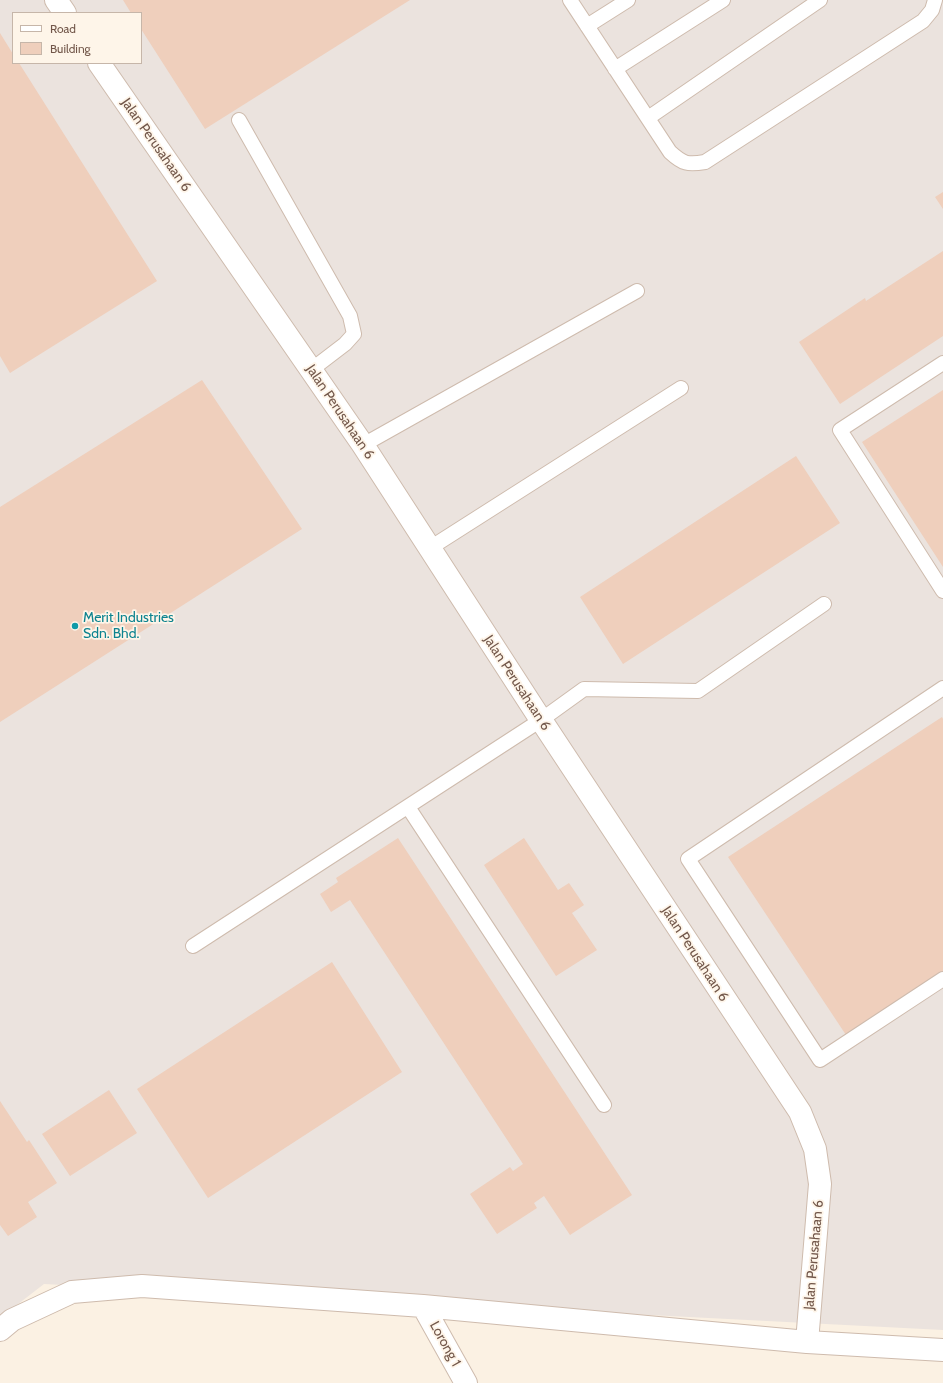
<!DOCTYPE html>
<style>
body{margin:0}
#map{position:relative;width:943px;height:1383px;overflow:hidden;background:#fbf1e3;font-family:Cabin,sans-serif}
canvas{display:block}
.legend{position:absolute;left:12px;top:12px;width:130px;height:52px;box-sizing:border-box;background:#fef5e9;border:1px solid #c6b6a9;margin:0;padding:5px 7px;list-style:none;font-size:12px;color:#72574a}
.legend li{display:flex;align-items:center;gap:8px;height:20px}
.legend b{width:20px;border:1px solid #c6b6a9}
</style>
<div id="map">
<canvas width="943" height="1383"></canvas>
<ul class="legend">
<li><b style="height:5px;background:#fff"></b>Road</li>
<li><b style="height:11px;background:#efcfbc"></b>Building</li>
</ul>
</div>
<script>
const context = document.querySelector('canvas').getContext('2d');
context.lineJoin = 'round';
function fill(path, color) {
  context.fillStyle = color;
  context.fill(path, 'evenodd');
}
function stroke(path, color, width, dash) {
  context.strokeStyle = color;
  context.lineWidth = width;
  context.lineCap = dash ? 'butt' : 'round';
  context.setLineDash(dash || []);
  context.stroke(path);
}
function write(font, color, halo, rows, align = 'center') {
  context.font = font + ' Cabin,sans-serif';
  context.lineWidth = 3.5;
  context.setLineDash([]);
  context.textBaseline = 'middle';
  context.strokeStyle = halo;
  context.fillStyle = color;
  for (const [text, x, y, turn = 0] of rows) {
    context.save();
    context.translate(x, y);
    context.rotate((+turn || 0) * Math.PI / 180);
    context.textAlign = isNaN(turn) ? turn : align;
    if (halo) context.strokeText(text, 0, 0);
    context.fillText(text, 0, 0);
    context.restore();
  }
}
const industrial = new Path2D(`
 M 0,0 L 943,0 L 943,1330 L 44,1284 L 0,1318 ZM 13,13 L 141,13 L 141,63 L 13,63 Z`);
const building = new Path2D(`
 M 123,0 L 410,0 L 205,129 L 141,29 L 141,13 L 131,13 Z
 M 0,33 L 13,54 L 13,63 L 19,63 L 157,281 L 10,373 L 0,356 Z
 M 943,192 L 943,209 L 935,197 Z
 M 943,251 L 943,336 L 840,404 L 799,342 L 865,298 L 866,301 Z
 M 202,380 L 302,529 L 0,722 L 0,507 Z
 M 943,390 L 943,567 L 862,442 Z
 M 796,456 L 840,523 L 623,664 L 580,597 Z
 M 942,717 L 943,719 L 943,971 L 846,1035 L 728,857 Z
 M 398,838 L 632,1195 L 570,1235 L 544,1196 L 534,1203 L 537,1208 L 497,1234 L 470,1194 L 510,1167 L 513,1171 L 523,1164 L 350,900 L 331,912 L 320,894 L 338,882 L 336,878 Z
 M 524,838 L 558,890 L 569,883 L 584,905 L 572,913 L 597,950 L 556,976 L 484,865 Z
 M 332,962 L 402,1072 L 208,1198 L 137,1089 Z
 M 109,1090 L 137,1133 L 70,1176 L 42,1134 Z
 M 0,1101 L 27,1142 L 29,1140 L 57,1183 L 28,1202 L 37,1217 L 8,1236 L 0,1225 Z`);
const service = new Path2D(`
 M 570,0 L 670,152 C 683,164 688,165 705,162 L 923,21 L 932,10 L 935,0
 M 587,26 L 628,0
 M 615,69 L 723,0
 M 648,118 L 820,0
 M 239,120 L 350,316 L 354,334 L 345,344 L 311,370
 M 943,363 L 840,430 L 943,591
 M 363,445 L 637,291
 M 430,548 L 681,388
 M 943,688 L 688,859 L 820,1060 L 943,979
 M 408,807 L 604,1105
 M 193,946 L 541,720 L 584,689 L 698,691 L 824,604`);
const minor = new Path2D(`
 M 56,0 L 65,13
 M 99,63 L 363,445 L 541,720 L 800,1112 L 815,1149 L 820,1184 L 807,1342
 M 423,1306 L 466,1383
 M 0,1330 L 12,1320 L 72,1292 L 142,1286 L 423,1306 L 807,1342 L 943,1350`);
const markers = [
 [75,626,4,"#0f9aa8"]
];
const streetNames = [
 ["Jalan Perusahaan 6",156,145,55],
 ["Jalan Perusahaan 6",340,412,56],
 ["Jalan Perusahaan 6",517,683,57],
 ["Jalan Perusahaan 6",695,954,57],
 ["Jalan Perusahaan 6",814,1255,-85],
 ["Lorong 1",445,1344,61]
];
const cultureNames = [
 ["Merit Industries",83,618],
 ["Sdn. Bhd.",83,634]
];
fill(industrial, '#ebe3de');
fill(building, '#efcfbc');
stroke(service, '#cebbad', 16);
stroke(minor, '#cebbad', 24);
stroke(service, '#fff', 14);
stroke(minor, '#fff', 22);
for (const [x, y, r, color] of markers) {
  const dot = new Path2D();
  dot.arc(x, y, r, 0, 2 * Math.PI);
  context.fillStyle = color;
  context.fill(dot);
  stroke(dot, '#fef5e9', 1.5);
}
write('14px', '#72574a', '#fef5e9', streetNames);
write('14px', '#0d838f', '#fef5e9', cultureNames, 'left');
</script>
